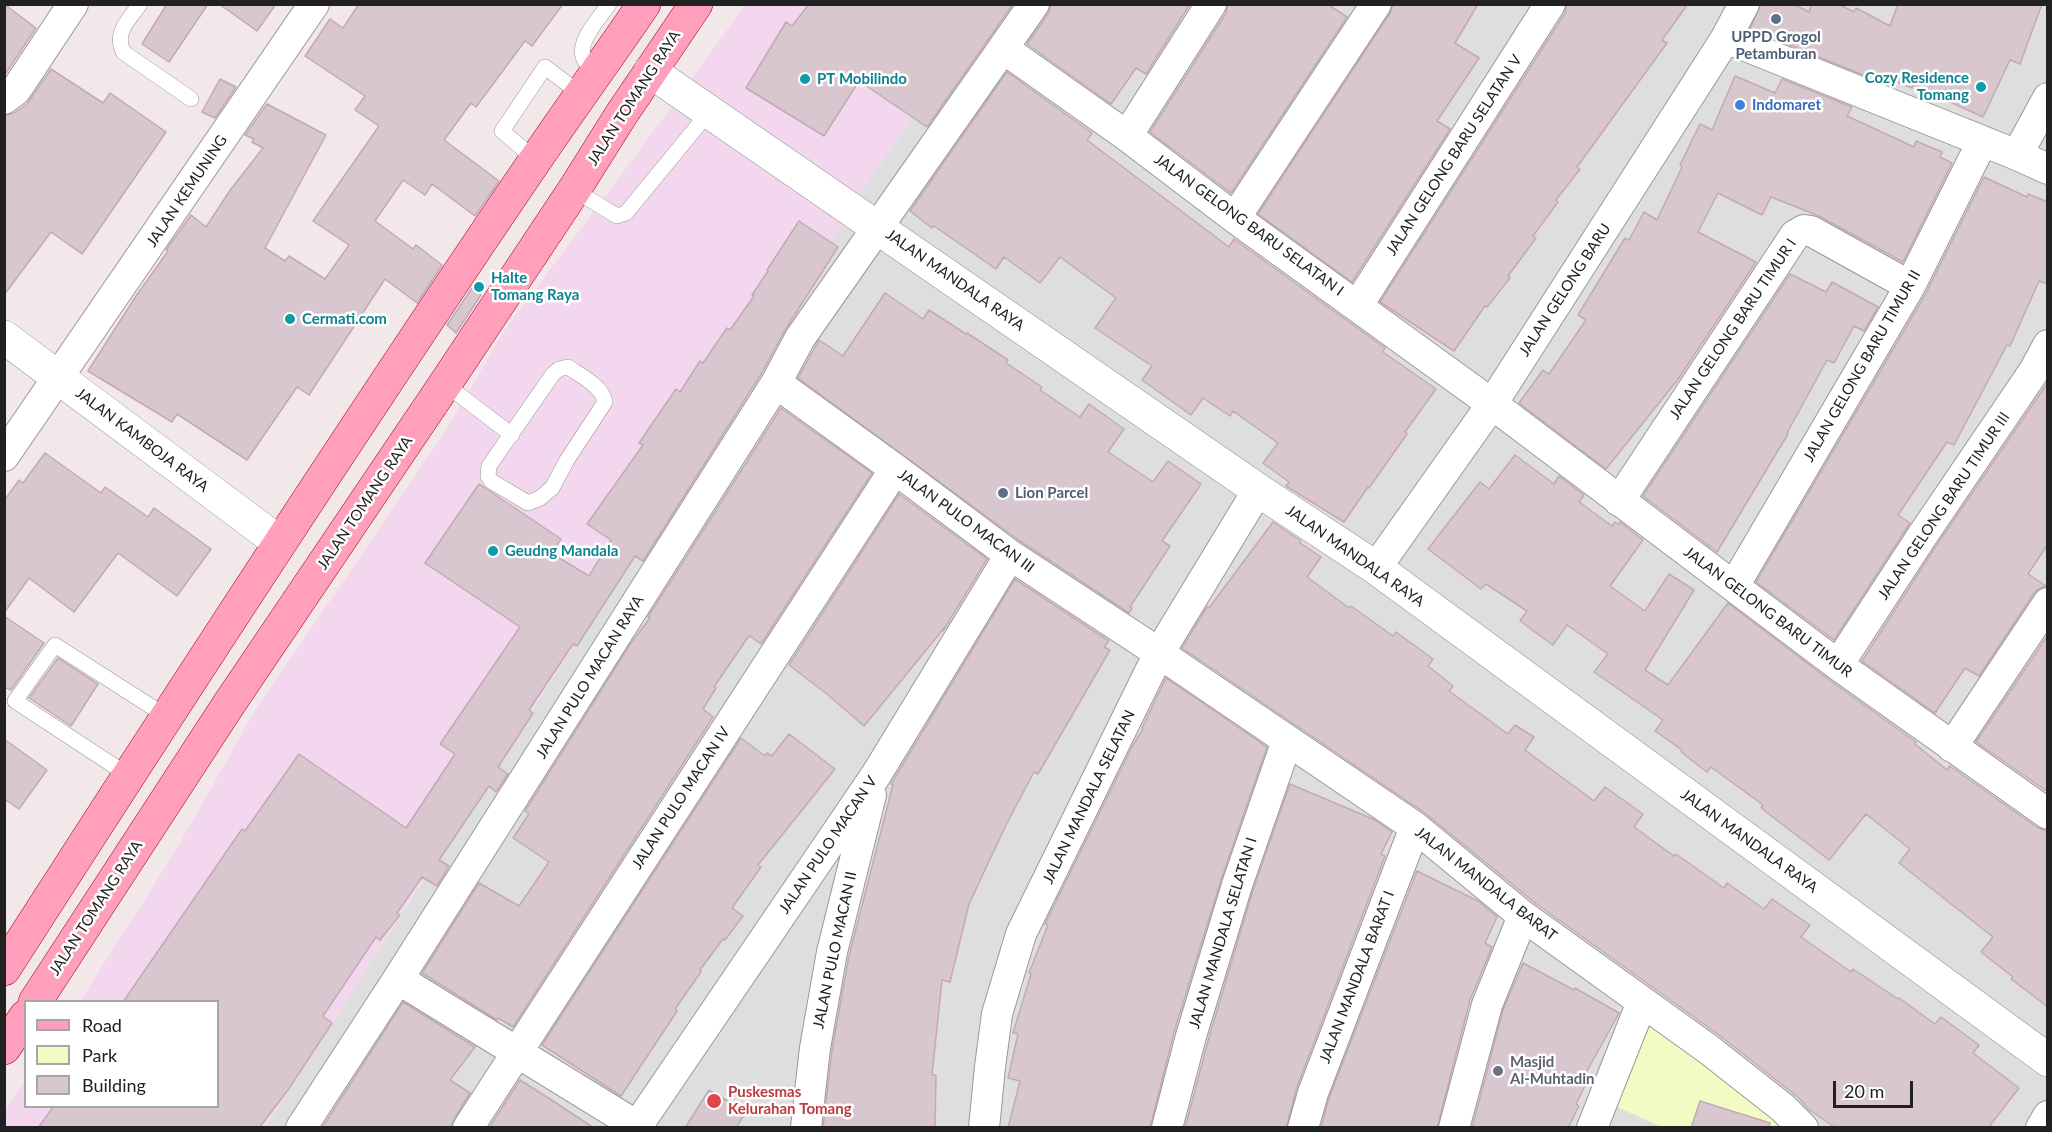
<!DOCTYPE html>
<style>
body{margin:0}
#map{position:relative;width:2052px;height:1132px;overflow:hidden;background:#f2e7e9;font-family:Lato,sans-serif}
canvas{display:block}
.frame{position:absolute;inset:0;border:6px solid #212121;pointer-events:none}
.legend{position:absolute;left:24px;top:1000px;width:195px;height:108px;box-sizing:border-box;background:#fff;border:2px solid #a6a6a6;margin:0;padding:8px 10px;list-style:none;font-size:18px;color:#212121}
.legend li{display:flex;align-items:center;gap:12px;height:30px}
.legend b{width:30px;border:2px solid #a6a6a6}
.scale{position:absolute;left:1833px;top:1081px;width:80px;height:27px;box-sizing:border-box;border:3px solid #212121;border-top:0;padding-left:8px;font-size:18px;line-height:21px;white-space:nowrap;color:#212121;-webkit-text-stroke:4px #fff;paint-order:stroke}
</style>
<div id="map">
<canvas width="2052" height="1132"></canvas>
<div class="frame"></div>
<ul class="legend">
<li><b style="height:8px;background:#ff9fbc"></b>Road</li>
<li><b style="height:16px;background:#f0fcc4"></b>Park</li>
<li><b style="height:16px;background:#d9c7cf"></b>Building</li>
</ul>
<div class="scale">20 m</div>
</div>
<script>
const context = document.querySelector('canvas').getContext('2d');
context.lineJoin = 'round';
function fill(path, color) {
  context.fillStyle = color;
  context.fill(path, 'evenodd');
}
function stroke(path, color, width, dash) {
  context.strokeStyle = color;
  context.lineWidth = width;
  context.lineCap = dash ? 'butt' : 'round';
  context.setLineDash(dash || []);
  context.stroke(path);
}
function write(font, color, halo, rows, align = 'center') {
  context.font = font + ' Lato,sans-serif';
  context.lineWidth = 5;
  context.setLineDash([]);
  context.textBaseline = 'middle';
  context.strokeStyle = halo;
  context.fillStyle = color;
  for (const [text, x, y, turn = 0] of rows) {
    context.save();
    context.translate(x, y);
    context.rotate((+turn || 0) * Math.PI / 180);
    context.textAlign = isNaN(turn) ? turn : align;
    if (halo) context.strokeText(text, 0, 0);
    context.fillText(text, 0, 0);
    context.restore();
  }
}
const residential = new Path2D(`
 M 988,5 L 2047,5 L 2047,1127 L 265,1128 L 709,434 L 867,184 Z`);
const commercial = new Path2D(`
 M 745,5 L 988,5 L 867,184 L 709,434 L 265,1127 L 5,1127 L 4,1111 L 25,1082 L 26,1106 L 218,1106 L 218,1002 L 80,1001 L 173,855 L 255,711 L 445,432 L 504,331 L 659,124 Z`);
const park = new Path2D(`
 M 1654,1020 L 1810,1127 L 1662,1127 L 1606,1102 Z`);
const building = new Path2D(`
 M 4,4 L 36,28 L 4,76 Z
 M 167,4 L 208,4 L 169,62 L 142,44 Z
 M 219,4 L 276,4 L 257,31 Z
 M 359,4 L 563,4 L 532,46 L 525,41 L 476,107 L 471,103 L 444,140 L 499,181 L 475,216 L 432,184 L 425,195 L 403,180 L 375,221 L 413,249 L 416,245 L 442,265 L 417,303 L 385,279 L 309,395 L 297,387 L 247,460 L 177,414 L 172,422 L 88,371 L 136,296 L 168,251 L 166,250 L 191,215 L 206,227 L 231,189 L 263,148 L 252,142 L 254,139 L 245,135 L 267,104 L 326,135 L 265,248 L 285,261 L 289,256 L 325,279 L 349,245 L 313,221 L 379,126 L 355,110 L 365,96 L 305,56 L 330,19 L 343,28 Z
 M 809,4 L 1013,4 L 927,127 L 859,81 L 824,136 L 746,88 L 786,22 L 792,26 Z
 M 1051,4 L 1190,4 L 1146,74 L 1136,68 L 1111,104 L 1027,44 L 1048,14 Z
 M 1228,4 L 1327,4 L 1347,17 L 1231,193 L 1150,132 L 1226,13 Z
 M 1393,4 L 1478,4 L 1455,43 L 1479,58 L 1437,121 L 1450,129 L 1352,282 L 1258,214 L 1390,13 Z
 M 1567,4 L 1688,4 L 1662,40 L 1667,43 L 1577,167 L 1580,169 L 1556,200 L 1558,202 L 1533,236 L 1536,238 L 1508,276 L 1510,278 L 1487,307 L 1485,306 L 1454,351 L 1380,302 L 1565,13 Z
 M 1761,4 L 1793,4 L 1809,12 L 1812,4 L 1838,4 L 1854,12 L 1856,8 L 1890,26 L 1898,4 L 2042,4 L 2020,64 L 2010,60 L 1983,117 L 1913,85 L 1912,88 L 1871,71 L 1868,77 L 1750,29 Z
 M 51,69 L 103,103 L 110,93 L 166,132 L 82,254 L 51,232 L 4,295 L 4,116 L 14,113 L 27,104 Z
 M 1007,72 L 1092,133 L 1087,140 L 1229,247 L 1234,239 L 1385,348 L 1383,352 L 1436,389 L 1405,432 L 1407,434 L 1369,488 L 1368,487 L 1344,522 L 1286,486 L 1289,482 L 1263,463 L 1278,443 L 1233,411 L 1230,416 L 1203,398 L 1191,415 L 1142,380 L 1152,366 L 1095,328 L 1116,298 L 1060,257 L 1040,283 L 1004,257 L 996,269 L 934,226 L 932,228 L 910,211 Z
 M 1735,76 L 1775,93 L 1782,79 L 1852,107 L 1847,116 L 1914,147 L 1916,141 L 1942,152 L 1940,157 L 1952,163 L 1903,262 L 1819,216 L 1771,197 L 1762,215 L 1718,193 L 1698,232 L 1756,262 L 1679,378 L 1606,469 L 1519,403 L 1543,370 L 1549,374 L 1586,320 L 1578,315 L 1625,238 L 1629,240 L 1644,212 L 1657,220 L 1682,167 L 1680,165 L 1700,124 L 1712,130 Z
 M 220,79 L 236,87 L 215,118 L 202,112 Z
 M 1984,177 L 2027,197 L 2028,194 L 2048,202 L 2048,284 L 2039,281 L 2010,346 L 2007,345 L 1954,445 L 1947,442 L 1898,515 L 1910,523 L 1834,640 L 1756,582 L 1925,295 Z
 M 799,221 L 838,247 L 785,330 L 761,374 L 643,561 L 635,556 L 577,646 L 573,644 L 529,710 L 533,713 L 498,767 L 508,774 L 496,792 L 489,786 L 439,860 L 449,866 L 437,886 L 422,877 L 397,913 L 400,915 L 380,940 L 376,937 L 323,1016 L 332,1023 L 288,1090 L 259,1128 L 38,1128 L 53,1107 L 218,1107 L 218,1002 L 123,1002 L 242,829 L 245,831 L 299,754 L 406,828 L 455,754 L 440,744 L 520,627 L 425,563 L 479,484 L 561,539 L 551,553 L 589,576 L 611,540 L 587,524 L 643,445 L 639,443 L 676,389 L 680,392 L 700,361 L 703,363 L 727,328 L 730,330 L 754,296 L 752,295 L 768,271 L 767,270 Z
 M 1790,274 L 1826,292 L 1832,282 L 1878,307 L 1864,331 L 1854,326 L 1834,363 L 1827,360 L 1787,433 L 1788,434 L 1717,552 L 1643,496 Z
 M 472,288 L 481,295 L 456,333 L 447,325 Z
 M 885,293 L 923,319 L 929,310 L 966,334 L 967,333 L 1008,360 L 1006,363 L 1042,387 L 1040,390 L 1080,417 L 1089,404 L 1124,429 L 1108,452 L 1153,482 L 1168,461 L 1201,484 L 1162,541 L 1170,546 L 1130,607 L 1132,608 L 1129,613 L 1020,541 L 798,378 L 819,340 L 843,356 Z
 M 2048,382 L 2048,544 L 2028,574 L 2046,586 L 2040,588 L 2034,593 L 1979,676 L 1965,668 L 1935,713 L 1862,661 L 1936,546 Z
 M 781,408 L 872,473 L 761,644 L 750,636 L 748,637 L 714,687 L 716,688 L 703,709 L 713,717 L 513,1027 L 498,1018 L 497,1020 L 422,973 L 479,883 L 519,906 L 549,862 L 513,838 L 529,814 L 525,811 L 631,643 L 650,618 L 648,617 Z
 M 45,453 L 101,493 L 105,487 L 148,517 L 154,508 L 211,549 L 177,596 L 118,553 L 74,612 L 29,578 L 4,613 L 4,501 L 19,480 L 23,483 Z
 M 1515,455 L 1554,484 L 1559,476 L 1584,495 L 1579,502 L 1612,526 L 1615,522 L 1619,525 L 1620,522 L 1643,540 L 1610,586 L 1645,611 L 1669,574 L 1694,590 L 1645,670 L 1668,685 L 1728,603 L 1828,679 L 1916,742 L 1915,744 L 1947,770 L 1950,766 L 2038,828 L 2048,831 L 2048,1007 L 2011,979 L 2013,977 L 1981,952 L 1993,937 L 1899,863 L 1910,849 L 1866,814 L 1829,860 L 1761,808 L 1763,805 L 1711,767 L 1707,772 L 1681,752 L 1682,750 L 1655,731 L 1663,720 L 1594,672 L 1608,654 L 1567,625 L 1553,645 L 1520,621 L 1527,611 L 1486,584 L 1481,589 L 1428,549 L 1480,482 L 1489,489 Z
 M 899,494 L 987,559 L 943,631 L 945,627 L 864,726 L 827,694 L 789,665 Z
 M 1273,522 L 1301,541 L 1300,543 L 1321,557 L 1307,577 L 1349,608 L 1351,606 L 1393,636 L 1396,632 L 1433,659 L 1428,666 L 1453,686 L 1449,691 L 1508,734 L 1515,725 L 1534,737 L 1525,750 L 1594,801 L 1605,787 L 1643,814 L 1634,827 L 1674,856 L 1676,854 L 1724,888 L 1727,883 L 1764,909 L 1772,899 L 1810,925 L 1801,937 L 1851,972 L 1853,969 L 1898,999 L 1899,998 L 1935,1024 L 1941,1017 L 1979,1045 L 1973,1053 L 2019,1088 L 1988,1128 L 1836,1128 L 1808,1109 L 1799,1098 L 1719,1035 L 1534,902 L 1425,813 L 1182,648 L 1207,607 L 1209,608 Z
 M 1015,579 L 1109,641 L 1104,647 L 1110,650 L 1038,774 L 1034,772 L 1007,823 L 969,904 L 950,982 L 942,980 L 932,1075 L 936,1075 L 935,1128 L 823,1128 L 832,1050 L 849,956 L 893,785 L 891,784 Z
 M 4,616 L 44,643 L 11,690 L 4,687 Z
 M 2048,635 L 2048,792 L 1976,742 Z
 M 58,658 L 98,684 L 71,726 L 29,698 Z
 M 1166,678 L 1267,747 L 1221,880 L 1174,1032 L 1150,1128 L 1008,1128 L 1020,1081 L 1008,1078 L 1018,1034 L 1013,1033 L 1031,974 L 1029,973 L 1048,925 L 1045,924 L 1132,747 L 1143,729 L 1142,728 Z
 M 789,734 L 835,769 L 758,865 L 761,867 L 732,908 L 743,916 L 725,940 L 723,939 L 700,970 L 701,972 L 675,1009 L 677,1011 L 621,1096 L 542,1045 L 741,738 L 765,756 L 767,753 L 772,756 Z
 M 4,739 L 47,770 L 19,809 L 4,799 Z
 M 1290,784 L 1375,820 L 1392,832 L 1381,854 L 1385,856 L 1297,1087 L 1286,1128 L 1185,1128 L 1208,1041 L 1253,890 Z
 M 1417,871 L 1478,901 L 1497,917 L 1485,943 L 1492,947 L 1470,1000 L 1437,1128 L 1321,1128 L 1329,1098 Z
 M 1523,963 L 1574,990 L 1575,988 L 1619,1013 L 1581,1082 L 1586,1084 L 1576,1104 L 1579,1106 L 1568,1128 L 1472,1128 L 1503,1010 Z
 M 403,1002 L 475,1047 L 450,1080 L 470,1093 L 454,1119 L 451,1128 L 322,1128 Z
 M 520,1080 L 550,1099 L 594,1128 L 489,1128 Z
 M 709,1090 L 746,1112 L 736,1128 L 685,1128 Z
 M 1700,1101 L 1770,1123 L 1769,1128 L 1691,1128 Z`);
const service = new Path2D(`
 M 140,4 C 129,20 114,32 123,52 L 191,99
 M 598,72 C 564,54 594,26 609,4
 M 536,160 L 502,131 L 545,67 L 582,95
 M 574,190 L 617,216 L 626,213 L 709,112
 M 568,367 C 581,376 602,386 605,402 L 567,460 L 552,488 L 540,498 L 528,503 L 491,481 L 488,476 L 489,466 L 553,374 L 559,369 Z
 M 445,384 L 512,435
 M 128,775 L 15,701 L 55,645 L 166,716`);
const minor = new Path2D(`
 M 1726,38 L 2017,155 L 2048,169
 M 1004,49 L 1127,136 L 1235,218 L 1492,404 L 1838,665 L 2048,814
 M 4,99 L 16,90 L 73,4
 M 1127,136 L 1211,4
 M 2017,155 L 2048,98
 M 1235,218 L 1376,4
 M 1358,305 L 1550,4
 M 776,383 L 895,469 L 1010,555 L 1153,649 L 1415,827 L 1523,916 L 1708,1049 L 1783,1108 L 1803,1128
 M 4,456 L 314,4
 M 1619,501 L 1795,235 L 1804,230 L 1811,231 L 1910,286
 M 1376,568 L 1492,404 L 1726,38 L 1744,4
 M 1734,586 L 1910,286 L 1982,142
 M 1838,665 L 1922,536 L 2034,371 L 2048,345
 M 1952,747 L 2048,603
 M 398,979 L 637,1126
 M 301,1128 L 398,979 L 776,383 L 800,338 L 1034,4
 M 468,1128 L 895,469
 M 636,1128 L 876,775 L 1010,555
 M 806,1128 L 815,1048 L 832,952 L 871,795
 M 984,1128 L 990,1067 L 997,1014 L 1021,934 L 1159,653 L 1258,490
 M 1167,1128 L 1191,1036 L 1237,885 L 1287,741
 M 1303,1128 L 1313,1093 L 1415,827
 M 1454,1128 L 1487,1005 L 1523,916
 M 1592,1128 L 1642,1002
 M 2041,1128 L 2048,1116`);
const tertiary = new Path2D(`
 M 650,71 L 1258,490 L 1376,568 L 2048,1060
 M 4,337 L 280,543`);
const primary = new Path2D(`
 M 4,969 C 178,698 353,428 534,162 C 570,109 608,57 644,4
 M 35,1002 L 229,704 L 445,384 L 574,190 L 621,115 L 696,4
 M 4,1048 L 26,1016`);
const markers = [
 [1776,19,6,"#5c6f8a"],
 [805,79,6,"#0f9aa8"],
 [1981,87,6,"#0f9aa8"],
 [1740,105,6,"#3f7fe0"],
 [479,287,6,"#0f9aa8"],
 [290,319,6,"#0f9aa8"],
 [1003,493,6,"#5c6f8a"],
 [493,551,6,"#0f9aa8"],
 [1498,1071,6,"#6b7280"],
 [714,1101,8,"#e0444e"]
];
const serviceNames = [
 ["UPPD Grogol",1776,37],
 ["Petamburan",1776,54],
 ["Lion Parcel",1015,493,"left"]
];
const cultureNames = [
 ["Cozy Residence",1969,78,"right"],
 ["Tomang",1969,95,"right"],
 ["PT Mobilindo",817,79],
 ["Halte",491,278],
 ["Tomang Raya",491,295],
 ["Cermati.com",302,319],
 ["Geudng Mandala",505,551]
];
const streetNames = [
 ["JALAN TOMANG RAYA",634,98,-57],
 ["JALAN GELONG BARU SELATAN V",1454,155,-57],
 ["JALAN KEMUNING",187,191,-56],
 ["JALAN GELONG BARU SELATAN I",1249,225,36],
 ["JALAN MANDALA RAYA",955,280,35],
 ["JALAN GELONG BARU",1565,290,-57],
 ["JALAN GELONG BARU TIMUR I",1733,329,-56],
 ["JALAN GELONG BARU TIMUR II",1862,366,-60],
 ["JALAN KAMBOJA RAYA",142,440,37],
 ["JALAN TOMANG RAYA",365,503,-56],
 ["JALAN GELONG BARU TIMUR III",1944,506,-56],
 ["JALAN PULO MACAN III",966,521,36],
 ["JALAN MANDALA RAYA",1355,556,35],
 ["JALAN GELONG BARU TIMUR",1768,612,37],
 ["JALAN PULO MACAN RAYA",590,677,-58],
 ["JALAN MANDALA SELATAN",1089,797,-64],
 ["JALAN PULO MACAN IV",681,798,-57],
 ["JALAN MANDALA RAYA",1749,841,36],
 ["JALAN PULO MACAN V",828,845,-56],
 ["JALAN MANDALA BARAT",1486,884,38],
 ["JALAN TOMANG RAYA",96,908,-57],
 ["JALAN MANDALA SELATAN I",1223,933,-73],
 ["JALAN PULO MACAN II",835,950,-78],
 ["JALAN MANDALA BARAT I",1357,977,-69]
];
const shopNames = [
 ["Indomaret",1752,105]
];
const worshipNames = [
 ["Masjid",1510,1062],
 ["Al-Muhtadin",1510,1079]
];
const healthNames = [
 ["Puskesmas",728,1092],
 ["Kelurahan Tomang",728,1109]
];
fill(residential, '#dfdedf');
fill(commercial, '#f3d7ee');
fill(park, '#f0fcc4');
fill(building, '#d9c7cf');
stroke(building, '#c4a9b5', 1.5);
stroke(service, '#989898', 16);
stroke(minor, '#989898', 32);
stroke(tertiary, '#989898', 34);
stroke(primary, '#9e001f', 34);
stroke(service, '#fff', 15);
stroke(minor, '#fff', 30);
stroke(tertiary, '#fff', 33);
stroke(primary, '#ff9fbc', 33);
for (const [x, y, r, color] of markers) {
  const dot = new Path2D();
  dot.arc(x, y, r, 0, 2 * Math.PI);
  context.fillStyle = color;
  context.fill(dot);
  stroke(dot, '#fff', 2);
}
write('bold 15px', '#4e5e75', '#fff', serviceNames);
write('bold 15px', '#0d838f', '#fff', cultureNames, 'left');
write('15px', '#212121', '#fff', streetNames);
write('bold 15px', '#366cbe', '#fff', shopNames, 'left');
write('bold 15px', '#5b616d', '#fff', worshipNames, 'left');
write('bold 15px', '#be3a42', '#fff', healthNames, 'left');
</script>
